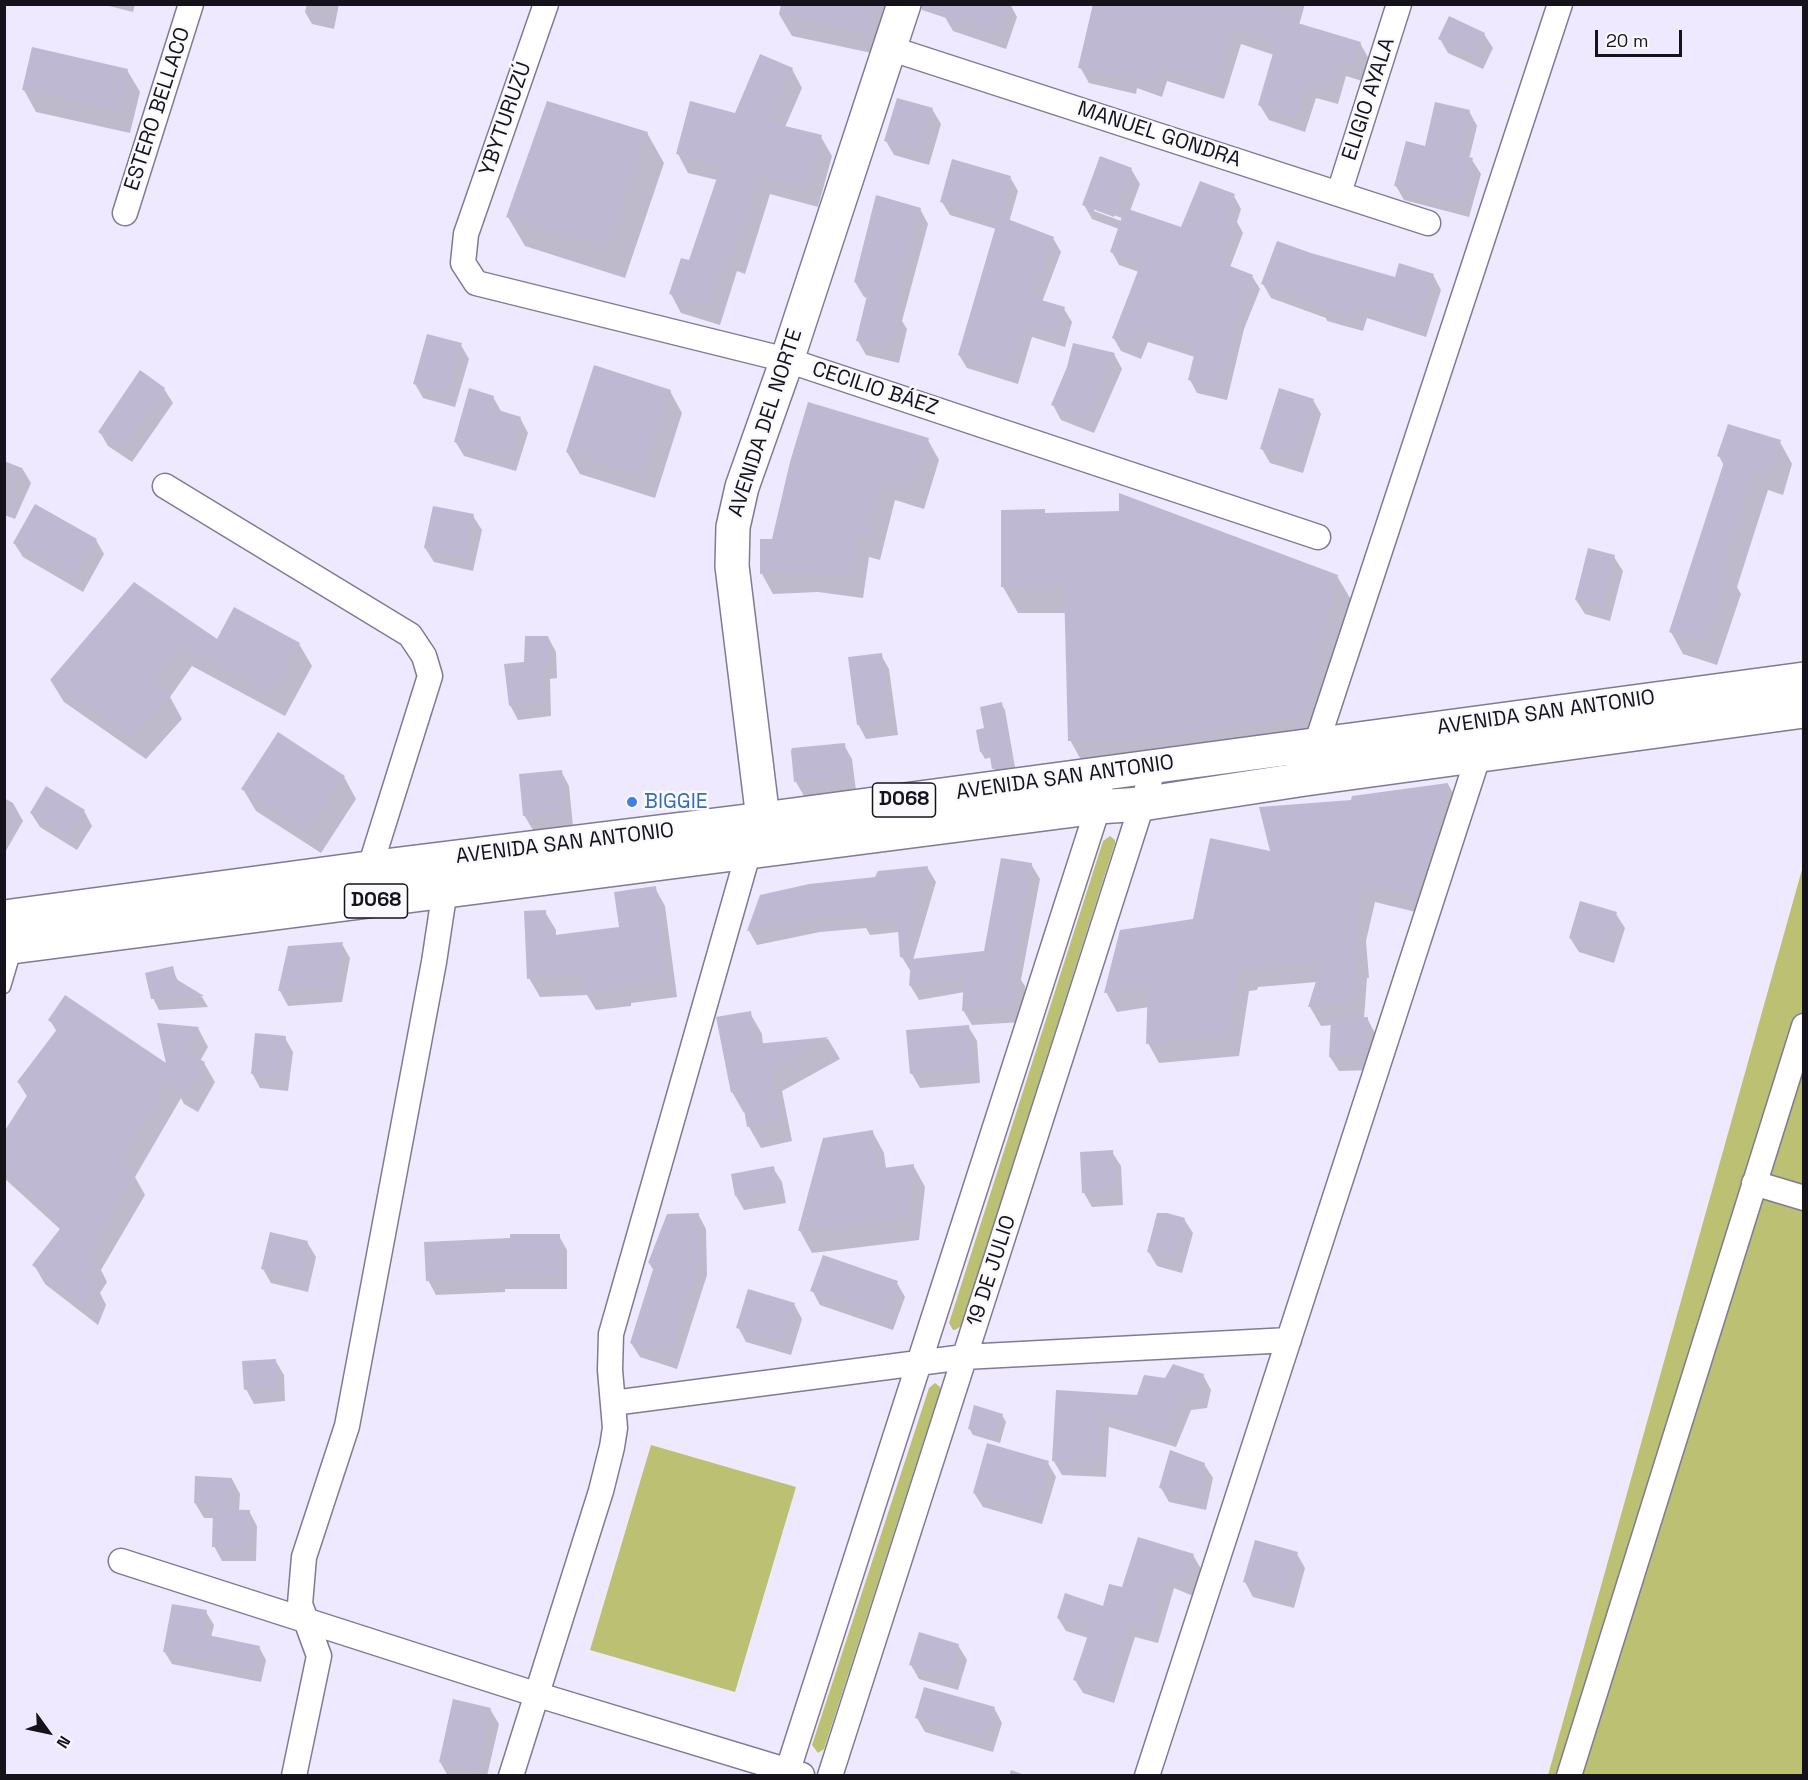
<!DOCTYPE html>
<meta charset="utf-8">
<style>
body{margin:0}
#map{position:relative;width:1808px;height:1780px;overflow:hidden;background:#eee9ff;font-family:"Space Grotesk",sans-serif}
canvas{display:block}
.frame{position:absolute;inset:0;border:6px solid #15121c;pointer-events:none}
.north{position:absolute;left:18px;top:1702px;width:60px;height:60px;-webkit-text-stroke:4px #faf9fe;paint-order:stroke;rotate:123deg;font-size:16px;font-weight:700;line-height:24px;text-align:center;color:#15121c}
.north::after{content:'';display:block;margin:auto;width:21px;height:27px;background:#15121c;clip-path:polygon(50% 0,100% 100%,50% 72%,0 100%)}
.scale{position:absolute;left:1595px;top:30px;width:87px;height:27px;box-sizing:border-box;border:3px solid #15121c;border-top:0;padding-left:8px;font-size:18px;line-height:21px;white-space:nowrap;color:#15121c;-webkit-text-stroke:4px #faf9fe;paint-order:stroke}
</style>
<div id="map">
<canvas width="1808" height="1780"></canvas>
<div class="frame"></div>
<div class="north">N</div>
<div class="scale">20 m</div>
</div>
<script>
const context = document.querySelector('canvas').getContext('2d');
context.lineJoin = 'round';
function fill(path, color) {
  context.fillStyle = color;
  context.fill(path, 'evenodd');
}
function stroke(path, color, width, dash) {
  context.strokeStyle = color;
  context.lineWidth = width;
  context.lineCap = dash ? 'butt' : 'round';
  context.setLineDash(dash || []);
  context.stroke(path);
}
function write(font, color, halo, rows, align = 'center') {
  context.font = font + ' "Space Grotesk",sans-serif';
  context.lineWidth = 5;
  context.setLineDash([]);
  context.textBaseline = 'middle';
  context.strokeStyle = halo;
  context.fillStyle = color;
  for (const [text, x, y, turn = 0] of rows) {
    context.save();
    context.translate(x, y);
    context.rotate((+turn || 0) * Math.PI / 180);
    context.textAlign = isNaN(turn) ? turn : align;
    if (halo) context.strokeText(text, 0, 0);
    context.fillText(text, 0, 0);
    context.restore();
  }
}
const green = new Path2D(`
 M 1110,836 L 1115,840 L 1115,843 L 961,1326 L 955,1330 L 953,1330 L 949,1323 L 1103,841 Z
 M 1803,866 L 1803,1775 L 1548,1775 Z
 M 935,1383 L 940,1387 L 940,1390 L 824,1749 L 818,1753 L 812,1745 L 929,1388 Z
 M 651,1445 L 796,1487 L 735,1692 L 590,1650 Z`);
const shadow = new Path2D(`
 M 101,4 L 135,4 L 133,12 Z
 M 307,4 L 339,4 L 334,29 L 312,24 L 305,12 Z
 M 781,4 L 893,4 L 881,55 L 792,36 L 779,14 Z
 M 949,4 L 1010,4 L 1017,17 L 1006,49 L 953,31 L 945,17 Z
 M 1095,4 L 1305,4 L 1299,25 L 1360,43 L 1369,59 L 1362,81 L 1346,76 L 1338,104 L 1316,98 L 1305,132 L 1269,120 L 1259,104 L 1274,55 L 1241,44 L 1224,99 L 1167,81 L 1162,97 L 1137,88 L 1136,94 L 1089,83 L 1080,67 Z
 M 1484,34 L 1493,48 L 1483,69 L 1448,53 L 1440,39 Z
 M 792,69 L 802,88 L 785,127 L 821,137 L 832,156 L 818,207 L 770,194 L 745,274 L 737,271 L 720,325 L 681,313 L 671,294 L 690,262 L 717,180 L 688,173 L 678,154 L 736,114 Z
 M 127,70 L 140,92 L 130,133 L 36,112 L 24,90 Z
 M 932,109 L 941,124 L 929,165 L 894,155 L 886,141 Z
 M 1469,111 L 1477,126 L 1469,159 L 1472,160 L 1481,174 L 1469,217 L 1404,200 L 1396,186 L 1426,148 Z
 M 647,133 L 664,163 L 625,278 L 525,246 L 508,217 Z
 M 1131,169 L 1140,184 L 1130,211 L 1182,229 L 1234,196 L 1241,209 L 1237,222 L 1243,233 L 1230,267 L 1252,276 L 1260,289 L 1244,329 L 1227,400 L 1197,393 L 1190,380 L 1195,357 L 1148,342 L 1141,359 L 1121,351 L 1113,337 L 1139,272 L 1119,265 L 1112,252 L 1119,229 L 1092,219 L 1084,205 ZM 1094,208 L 1122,218 L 1121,221 L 1094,211 Z
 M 1010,177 L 1018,191 L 1009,222 L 1053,238 L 1061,252 L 1042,302 L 1064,309 L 1072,322 L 1065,347 L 1032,337 L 1018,384 L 967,368 L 959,355 L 996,229 L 950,215 L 942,202 Z
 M 920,209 L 928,224 L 902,321 L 907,329 L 899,363 L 866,355 L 858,341 L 868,298 L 864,297 L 855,282 Z
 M 1311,255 L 1396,278 L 1433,275 L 1441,290 L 1426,337 L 1367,318 L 1363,331 L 1327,321 L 1326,318 L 1271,298 L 1263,284 Z
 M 461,345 L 469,359 L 455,407 L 423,398 L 415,384 Z
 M 1114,354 L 1122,369 L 1094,433 L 1061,420 L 1053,405 Z
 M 164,389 L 173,403 L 132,462 L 108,446 L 100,432 Z
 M 670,391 L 682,413 L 655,498 L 580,474 L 567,452 Z
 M 493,397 L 501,411 L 520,418 L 528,433 L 516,471 L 464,456 L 455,441 Z
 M 1313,400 L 1321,414 L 1303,473 L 1270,463 L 1262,449 Z
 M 928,440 L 939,460 L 924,509 L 895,500 L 880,560 L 869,557 L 863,598 L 818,592 L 773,594 L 762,574 L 773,540 Z
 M 1780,442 L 1792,464 L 1783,495 L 1768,490 L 1737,587 L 1741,594 L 1717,665 L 1683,654 L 1671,632 L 1724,466 L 1719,456 Z
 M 4,461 L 22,468 L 31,483 L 15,519 L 4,515 Z
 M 1046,514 L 1337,576 L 1353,603 L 1321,742 L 1085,767 L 1070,740 L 1067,613 L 1018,613 L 1003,587 Z
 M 473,516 L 482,530 L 473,571 L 434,562 L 425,548 Z
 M 96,540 L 104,554 L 83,592 L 23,557 L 14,543 Z
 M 1614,557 L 1623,571 L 1610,621 L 1585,614 L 1576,600 Z
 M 134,584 L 218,641 L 235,609 L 299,644 L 312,666 L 285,716 L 192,666 L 170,697 L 182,719 L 146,759 L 64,702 L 51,681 Z
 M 548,637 L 556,652 L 557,678 L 550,679 L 551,716 L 518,720 L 510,705 L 525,663 Z
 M 881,655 L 889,669 L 898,735 L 866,739 L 858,724 Z
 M 1001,704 L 1005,710 L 1016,773 L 998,775 L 994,769 L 992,757 L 985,759 L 981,752 L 986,730 Z
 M 844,745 L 852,759 L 856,791 L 804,796 L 796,782 Z
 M 561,771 L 569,786 L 573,826 L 533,830 L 524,815 Z
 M 344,777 L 356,799 L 321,853 L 256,811 L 243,789 Z
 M 1448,784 L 1459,804 L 1428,915 L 1375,902 L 1366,941 L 1369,978 L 1367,978 L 1364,1019 L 1367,1018 L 1375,1033 L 1372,1070 L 1339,1071 L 1330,1057 L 1332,1025 L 1321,1026 L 1310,1007 L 1317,982 L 1258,987 L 1257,990 L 1249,991 L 1239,1056 L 1159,1063 L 1148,1043 L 1149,1007 L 1117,1012 L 1106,992 L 1272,853 L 1352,802 L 1353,798 Z
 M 4,798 L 13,803 L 23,821 L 4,854 Z
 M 84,811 L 92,826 L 77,850 L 40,827 L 31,813 Z
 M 1031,864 L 1040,879 L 1021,980 L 1025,986 L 1023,1022 L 972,1025 L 963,1010 L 965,992 L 919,1000 L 910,985 L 911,972 L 902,957 L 899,932 L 870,935 L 866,928 L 820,932 L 757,945 L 749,931 L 761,896 L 877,878 L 927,867 L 936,882 L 913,960 L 986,952 Z
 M 655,888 L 665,906 L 677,997 L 631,1003 L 631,1006 L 596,1010 L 587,995 L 540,997 L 529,978 L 545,912 L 556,930 L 556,936 L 620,929 Z
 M 1616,914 L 1625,928 L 1614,963 L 1579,952 L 1570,938 Z
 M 342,944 L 350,958 L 342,1002 L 288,1006 L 280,991 L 289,947 Z
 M 172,968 L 179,983 L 202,997 L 208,1007 L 159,1010 L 153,998 Z
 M 750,1013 L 762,1034 L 763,1045 L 828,1039 L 840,1059 L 782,1091 L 792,1141 L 761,1148 L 749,1127 L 746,1111 L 744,1113 L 732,1092 Z
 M 50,1020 L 169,1067 L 198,1028 L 208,1047 L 200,1061 L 204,1063 L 215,1082 L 198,1112 L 184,1104 L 181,1098 L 135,1177 L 145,1195 L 101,1270 L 107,1282 L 100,1293 L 106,1305 L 98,1325 L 45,1284 L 34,1265 L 61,1230 L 4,1178 L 4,1135 L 28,1098 L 18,1082 L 57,1032 Z
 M 968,1026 L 977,1041 L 980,1083 L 920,1088 L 912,1074 L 908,1032 Z
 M 285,1038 L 293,1052 L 288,1091 L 260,1088 L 252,1073 Z
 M 872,1131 L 884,1153 L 886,1169 L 913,1165 L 925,1187 L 919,1240 L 812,1253 L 800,1231 L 824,1139 Z
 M 1112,1152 L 1121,1166 L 1123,1205 L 1092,1207 L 1084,1193 Z
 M 773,1168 L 782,1182 L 786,1203 L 744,1210 L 736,1196 Z
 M 698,1214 L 706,1229 L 707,1275 L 677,1369 L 640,1357 L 631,1343 L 654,1271 L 649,1263 Z
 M 1184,1219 L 1193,1233 L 1182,1273 L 1157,1266 L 1148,1251 Z
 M 559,1236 L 567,1250 L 567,1289 L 505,1289 L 505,1292 L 436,1295 L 428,1280 L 511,1240 Z
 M 307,1242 L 316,1257 L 308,1292 L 271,1283 L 263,1269 Z
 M 897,1283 L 905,1297 L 893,1330 L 820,1305 L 812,1290 Z
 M 794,1304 L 802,1319 L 791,1355 L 746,1342 L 738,1327 Z
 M 275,1360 L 284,1375 L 285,1401 L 254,1404 L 246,1389 Z
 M 1203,1375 L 1211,1390 L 1207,1408 L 1191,1410 L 1176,1447 L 1109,1427 L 1106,1477 L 1062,1475 L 1053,1460 L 1057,1392 L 1138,1396 L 1165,1380 Z
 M 1002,1415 L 1006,1422 L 1000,1443 L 973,1435 L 969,1428 Z
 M 1048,1463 L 1056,1477 L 1042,1524 L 983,1507 L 974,1493 Z
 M 1204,1464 L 1213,1478 L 1206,1510 L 1169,1502 L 1161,1488 Z
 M 232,1479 L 240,1494 L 239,1511 L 249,1511 L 257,1526 L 256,1561 L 222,1561 L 214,1546 L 214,1518 L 204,1518 L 195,1503 Z
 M 1297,1554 L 1305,1568 L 1294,1608 L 1253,1597 L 1245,1582 Z
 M 1193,1555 L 1201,1569 L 1193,1596 L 1174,1588 L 1158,1643 L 1135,1637 L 1114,1703 L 1083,1693 L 1075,1680 L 1088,1638 L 1066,1631 L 1058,1618 L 1104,1607 L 1123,1589 Z
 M 206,1612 L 214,1625 L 211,1637 L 259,1647 L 266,1660 L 261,1682 L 172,1664 L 164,1651 Z
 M 958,1645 L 967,1660 L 958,1690 L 919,1679 L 911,1665 Z
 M 994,1708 L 1002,1723 L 993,1752 L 925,1732 L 917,1718 Z
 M 490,1709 L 499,1724 L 487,1776 L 448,1776 L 440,1762 Z
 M 1011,1770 L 1028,1776 L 1009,1776 Z`);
const building = new Path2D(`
 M 782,4 L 876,4 L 869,34 L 781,15 Z
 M 922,4 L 1009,4 L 998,35 L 922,10 Z
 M 1093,4 L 1256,4 L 1292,16 L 1291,21 L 1361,42 L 1353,66 L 1338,61 L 1329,89 L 1307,83 L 1296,117 L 1258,105 L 1276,43 L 1232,29 L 1215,84 L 1159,66 L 1153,82 L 1128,73 L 1127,79 L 1078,68 Z
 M 1449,16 L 1485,33 L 1475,56 L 1438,39 Z
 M 32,47 L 128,69 L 118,111 L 22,90 Z
 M 760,54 L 793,68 L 769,122 L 822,135 L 808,189 L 760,176 L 734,256 L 726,253 L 709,307 L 669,294 L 681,258 L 689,260 L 721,166 L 676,154 L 690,101 L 735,113 Z
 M 897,98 L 933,108 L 921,151 L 884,141 Z
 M 547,101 L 648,132 L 608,249 L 506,217 Z
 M 1435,102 L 1470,110 L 1459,155 L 1473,158 L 1461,203 L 1394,186 L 1406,141 L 1425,146 Z
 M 1100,156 L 1132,168 L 1114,217 L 1082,205 Z
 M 952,159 L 1011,176 L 1000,216 L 1054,237 L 1031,297 L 1065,307 L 1057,334 L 1025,324 L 1010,371 L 958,355 L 998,219 L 940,202 Z
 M 1200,181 L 1235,194 L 1227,215 L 1237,219 L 1220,262 L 1253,275 L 1238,315 L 1220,388 L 1188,380 L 1196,347 L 1141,329 L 1134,347 L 1112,338 L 1141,263 L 1110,252 L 1125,208 L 1181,227 Z
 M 876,195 L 921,208 L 893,311 L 900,313 L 891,349 L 856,341 L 869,287 L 854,282 Z
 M 1277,241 L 1311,253 L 1395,277 L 1399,263 L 1434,274 L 1418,323 L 1359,304 L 1355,318 L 1317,307 L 1318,304 L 1261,284 Z
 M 427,334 L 462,343 L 447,393 L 413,384 Z
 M 1073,343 L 1115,353 L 1086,420 L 1051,405 L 1067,367 Z
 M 594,365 L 671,390 L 642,476 L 566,452 Z
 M 140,370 L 165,388 L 123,449 L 98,432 Z
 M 469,388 L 494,396 L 491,408 L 521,417 L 508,457 L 454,442 Z
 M 1279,388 L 1314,399 L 1295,460 L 1260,449 Z
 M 808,402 L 929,438 L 913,489 L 883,480 L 869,540 L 858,537 L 852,579 L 806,572 L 760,574 L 760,539 L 772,539 L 790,462 Z
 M 1728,424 L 1781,440 L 1770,474 L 1756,469 L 1723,569 L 1729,571 L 1705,644 L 1669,632 L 1725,459 L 1717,456 Z
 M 1119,493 L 1338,575 L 1306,716 L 1126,742 L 1126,739 L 1068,741 L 1064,586 L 1001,587 L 1001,510 L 1045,509 L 1045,513 L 1119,511 Z
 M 35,504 L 97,539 L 74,578 L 13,543 Z
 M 433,506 L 474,514 L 465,557 L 424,548 Z
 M 1588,548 L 1615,555 L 1602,607 L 1575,600 Z
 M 134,582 L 217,639 L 234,607 L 300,643 L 273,695 L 179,645 L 151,683 L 171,696 L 133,738 L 50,680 Z
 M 525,636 L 548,636 L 550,663 L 543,665 L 544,702 L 509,706 L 504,664 L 524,662 Z
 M 882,653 L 890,720 L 857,725 L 848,657 Z
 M 1002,702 L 1013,766 L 992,769 L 989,751 L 980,752 L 976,730 L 984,728 L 980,707 Z
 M 278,732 L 345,776 L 308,832 L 241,789 Z
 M 845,743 L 848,777 L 794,782 L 791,751 L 792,748 Z
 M 562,770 L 565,812 L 523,816 L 519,774 Z
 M 1448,783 L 1417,896 L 1364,883 L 1356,920 L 1358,959 L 1356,959 L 1353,1004 L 1308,1007 L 1322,962 L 1247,968 L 1246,971 L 1238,972 L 1228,1036 L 1146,1044 L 1148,986 L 1104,993 L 1120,930 L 1193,919 L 1210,838 L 1270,851 L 1259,807 L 1351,800 L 1352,796 Z
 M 46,786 L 85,810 L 68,837 L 30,813 Z
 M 1001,858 L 1032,863 L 1013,970 L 1017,970 L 1015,1007 L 962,1011 L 964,977 L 909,986 L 911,959 L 984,951 Z
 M 928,866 L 902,958 L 900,957 L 897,918 L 860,921 L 863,914 L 812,918 L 747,931 L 760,895 L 809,884 L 875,877 L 878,871 Z
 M 656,886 L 667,979 L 621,985 L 621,988 L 584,993 L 582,976 L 527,979 L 524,911 L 546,910 L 547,936 L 619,927 L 614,892 Z
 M 1580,901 L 1617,912 L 1606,949 L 1569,938 Z
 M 343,942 L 334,988 L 278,991 L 288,946 Z
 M 173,966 L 176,979 L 204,996 L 151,999 L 145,973 Z
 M 65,995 L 166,1063 L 157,1023 L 199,1027 L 184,1051 L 205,1062 L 187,1094 L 172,1086 L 170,1079 L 120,1166 L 136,1175 L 88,1255 L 98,1262 L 87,1277 L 97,1285 L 87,1308 L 32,1265 L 63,1225 L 4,1171 L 4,1132 L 30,1091 L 17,1082 L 58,1028 L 48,1020 Z
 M 751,1011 L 755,1044 L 829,1037 L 771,1070 L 781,1121 L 747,1127 L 740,1087 L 731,1093 L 716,1017 Z
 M 1368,1017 L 1365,1056 L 1329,1057 L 1331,1019 Z
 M 969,1025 L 973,1069 L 910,1074 L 906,1030 Z
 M 255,1033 L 286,1036 L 281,1077 L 251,1074 Z
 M 873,1130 L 876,1169 L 914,1164 L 907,1218 L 798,1231 L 823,1138 Z
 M 1113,1150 L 1116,1191 L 1082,1193 L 1080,1152 Z
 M 774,1166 L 778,1188 L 735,1196 L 731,1174 Z
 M 699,1213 L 700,1260 L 669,1356 L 630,1343 L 655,1263 L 648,1263 L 667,1214 Z
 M 1157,1213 L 1167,1213 L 1185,1218 L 1174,1259 L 1147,1252 Z
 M 270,1232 L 308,1241 L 300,1278 L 261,1269 Z
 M 510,1234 L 560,1234 L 560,1275 L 498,1274 L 498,1277 L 426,1281 L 424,1242 L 510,1238 Z
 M 823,1255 L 898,1281 L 885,1317 L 810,1291 Z
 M 748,1289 L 795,1303 L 783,1342 L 736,1328 Z
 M 276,1359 L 278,1387 L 244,1390 L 242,1361 Z
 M 1173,1364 L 1204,1374 L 1199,1394 L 1183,1396 L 1168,1434 L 1101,1413 L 1099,1463 L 1052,1461 L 1056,1390 L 1137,1395 L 1144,1375 L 1165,1378 Z
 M 974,1405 L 1003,1414 L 996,1437 L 968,1429 Z
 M 987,1443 L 1049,1461 L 1034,1510 L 973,1493 Z
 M 1170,1450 L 1205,1463 L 1198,1496 L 1159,1488 Z
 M 195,1476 L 232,1478 L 230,1506 L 194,1503 Z
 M 213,1509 L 250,1510 L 249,1547 L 212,1547 Z
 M 1138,1537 L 1194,1554 L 1185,1584 L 1166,1576 L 1151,1631 L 1128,1624 L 1107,1691 L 1073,1680 L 1090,1629 L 1057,1618 L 1065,1593 L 1103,1606 L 1109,1584 L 1122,1587 Z
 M 1255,1540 L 1298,1552 L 1286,1594 L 1243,1582 Z
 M 172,1604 L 207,1610 L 203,1634 L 260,1646 L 254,1669 L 163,1652 Z
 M 919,1632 L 959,1644 L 950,1676 L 909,1665 Z
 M 924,1687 L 995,1707 L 985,1738 L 915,1718 Z
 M 453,1699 L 491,1708 L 477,1770 L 439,1762 Z`);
const lane = new Path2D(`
 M 4,987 L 15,950`);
const street = new Path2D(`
 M 546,4 L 466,234 L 463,263 L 476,283 L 787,360 L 1318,537
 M 889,48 L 1428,223
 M 1339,193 L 1399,4
 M 125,213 L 191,4
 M 165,486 L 410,635 L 424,656 L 430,676 L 365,883
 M 1312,757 L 1560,4
 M 1754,1183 L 1804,1198
 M 613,1403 L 964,1357 L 1289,1340
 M 121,1561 L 535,1694 L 802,1775
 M 294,1776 L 319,1656 L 300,1604 L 304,1557 L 347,1426 L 434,962 L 447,876
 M 511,1776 L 601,1491 L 612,1447 L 615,1428 L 610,1370 L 611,1334 L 748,854
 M 786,1776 L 1102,795
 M 830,1776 L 1154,767
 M 1147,1776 L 1478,757
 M 1569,1776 L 1804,1026`);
const secondary = new Path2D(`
 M 752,844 L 763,819 L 732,566 L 733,527 L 742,487 L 787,360 L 904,4`);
const primary = new Path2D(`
 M 4,917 L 368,868 L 763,819 L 1804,679
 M 4,948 L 1098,807 L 1142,804 L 1305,779 L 1804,711`);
const markers = [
 [632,802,6,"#3f7fe0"]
];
const shields = [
 [904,800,63],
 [376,901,63]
];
const shieldNames = [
 ["D068",904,800],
 ["D068",376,901]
];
const streetNames = [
 ["ELIGIO AYALA",1369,99,-72],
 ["ESTERO BELLACO",158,109,-72],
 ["YBYTURUZÚ",506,119,-71],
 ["MANUEL GONDRA",1159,135,18],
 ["CECILIO BÁEZ",875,389,18],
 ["AVENIDA DEL NORTE",766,423,-72],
 ["AVENIDA SAN ANTONIO",1546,713,-8],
 ["AVENIDA SAN ANTONIO",1065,778,-8],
 ["AVENIDA SAN ANTONIO",565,844,-7],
 ["19 DE JULIO",992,1271,-72]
];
const shopNames = [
 ["BIGGIE",644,802]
];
fill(green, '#bcc072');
fill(shadow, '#0003');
fill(building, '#beb8d2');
stroke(lane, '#807b93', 15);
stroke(street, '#807b93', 27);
stroke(secondary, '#807b93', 36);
stroke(primary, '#807b93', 36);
stroke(lane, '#fff', 12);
stroke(street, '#fff', 24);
stroke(secondary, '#fff', 33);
stroke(primary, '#fff', 33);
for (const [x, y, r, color] of markers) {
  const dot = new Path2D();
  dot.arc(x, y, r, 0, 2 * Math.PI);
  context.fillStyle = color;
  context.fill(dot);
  stroke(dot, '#faf9fe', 2);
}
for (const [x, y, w] of shields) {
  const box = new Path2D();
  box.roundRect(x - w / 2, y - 17, w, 34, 4.5);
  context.fillStyle = '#faf9fe';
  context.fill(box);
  stroke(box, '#15121c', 1.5);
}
write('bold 20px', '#15121c', null, shieldNames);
write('21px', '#15121c', '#faf9fe', streetNames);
write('21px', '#366cbe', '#faf9fe', shopNames, 'left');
</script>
